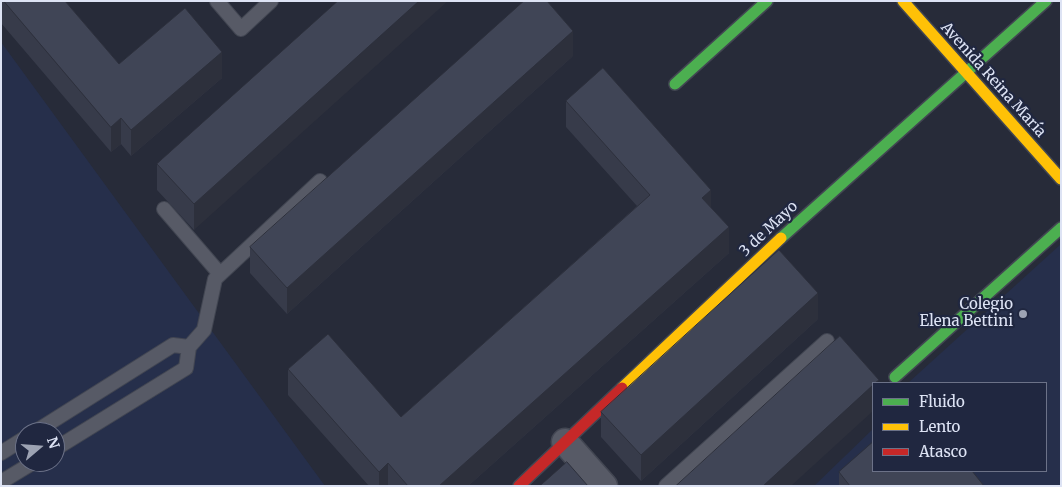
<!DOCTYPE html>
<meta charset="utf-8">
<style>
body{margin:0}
#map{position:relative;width:1062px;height:487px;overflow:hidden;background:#272b39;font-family:Merriweather,serif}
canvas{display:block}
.frame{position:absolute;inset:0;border:2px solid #dde3f4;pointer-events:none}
.legend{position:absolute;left:872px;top:382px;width:175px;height:90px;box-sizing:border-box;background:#202740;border:1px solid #6c7288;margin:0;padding:6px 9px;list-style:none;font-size:15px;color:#dde3f4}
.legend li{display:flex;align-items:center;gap:10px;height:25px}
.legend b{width:25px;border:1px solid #6c7288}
.north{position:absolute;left:15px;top:422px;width:50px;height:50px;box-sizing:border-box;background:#202740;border:1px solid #6c7288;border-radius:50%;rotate:72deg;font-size:14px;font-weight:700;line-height:20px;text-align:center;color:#dde3f4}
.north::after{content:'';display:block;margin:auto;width:18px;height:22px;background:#9da3b3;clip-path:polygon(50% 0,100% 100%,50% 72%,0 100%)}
</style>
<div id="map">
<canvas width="1062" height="487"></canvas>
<div class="frame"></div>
<ul class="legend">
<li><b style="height:6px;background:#4caf50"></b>Fluido</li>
<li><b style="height:6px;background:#ffc107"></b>Lento</li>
<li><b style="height:6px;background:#c62828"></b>Atasco</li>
</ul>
<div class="north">N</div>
</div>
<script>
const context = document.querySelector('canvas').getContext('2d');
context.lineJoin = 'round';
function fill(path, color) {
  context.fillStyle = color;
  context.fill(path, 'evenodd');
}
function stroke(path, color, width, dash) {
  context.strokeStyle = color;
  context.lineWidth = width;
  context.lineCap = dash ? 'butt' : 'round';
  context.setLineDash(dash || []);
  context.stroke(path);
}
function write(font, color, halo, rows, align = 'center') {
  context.font = font + ' Merriweather,serif';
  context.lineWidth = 4.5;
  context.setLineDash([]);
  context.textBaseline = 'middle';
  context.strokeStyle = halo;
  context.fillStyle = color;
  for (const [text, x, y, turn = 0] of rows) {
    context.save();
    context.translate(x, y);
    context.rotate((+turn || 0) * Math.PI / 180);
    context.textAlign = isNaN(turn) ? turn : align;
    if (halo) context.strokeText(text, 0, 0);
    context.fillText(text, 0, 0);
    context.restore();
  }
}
const built = new Path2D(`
 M 1,42 L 325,486 L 1,486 ZM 25,432 L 55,432 L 55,462 L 25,462 Z
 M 1061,244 L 1061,486 L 983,486 L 970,471 L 1046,471 L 1046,383 L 908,383 Z
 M 873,429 L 873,471 L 970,486 L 814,486 Z`);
const lane = new Path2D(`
 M 217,1 L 241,29 L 271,1
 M 164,209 L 220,274
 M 35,432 L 173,345 L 189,347
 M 55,449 L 186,368 L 189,347 L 204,330 L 215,279 L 320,181
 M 1,453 L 25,438
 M 1,482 L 34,462
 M 666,486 L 827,341`);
const street = new Path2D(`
 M 565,442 L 604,486`);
const fast = new Path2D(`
 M 675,84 L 767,1
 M 781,238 L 1046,1
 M 895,377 L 1061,228`);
const slow = new Path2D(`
 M 903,1 L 1061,179
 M 622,388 L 781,238`);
const jam = new Path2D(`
 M 519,486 L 622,388`);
const wall = new Path2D(`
 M 1,1 L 65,1 L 119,64 L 222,78 L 131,156 L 121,144 L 111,152 L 1,23 Z
 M 338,1 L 194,230 L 157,190 L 157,164 Z
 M 573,56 L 287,314 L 250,273 L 250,247 Z
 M 566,101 L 711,208 L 729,253 L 468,486 L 369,486 L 288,395 L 288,369 L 401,417 L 637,206 L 566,127 Z
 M 818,319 L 641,481 L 601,437 L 601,412 Z
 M 839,472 L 984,486 L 839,486 Z`);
const shadedWall = new Path2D(`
 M 419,1 L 448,1 L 194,230 L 194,204 Z
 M 573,31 L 573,56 L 287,314 L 287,288 Z
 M 222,52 L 222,78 L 131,156 L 131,130 Z
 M 121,118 L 121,144 L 111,152 L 111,127 Z
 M 711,190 L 711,216 L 702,198 Z
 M 729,227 L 729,253 L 468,486 L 439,486 Z
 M 818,293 L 818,319 L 641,481 L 641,455 Z
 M 873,385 L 873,411 L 791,486 L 763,486 Z
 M 388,463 L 388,486 L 379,486 L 379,472 Z`);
const building = new Path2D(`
 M 4,1 L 65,1 L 119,64 L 185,8 L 222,52 L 131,130 L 121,118 L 111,127 Z
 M 338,1 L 419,1 L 194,204 L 157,164 Z
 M 524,1 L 547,1 L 573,31 L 287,288 L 250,247 Z
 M 603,68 L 711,190 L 702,198 L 729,227 L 439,486 L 408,486 L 388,463 L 379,472 L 288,369 L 328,334 L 401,417 L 650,195 L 566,101 Z
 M 779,250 L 818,293 L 641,455 L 601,412 Z
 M 840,336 L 879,380 L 875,383 L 873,383 L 873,385 L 763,486 L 676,486 Z
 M 873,442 L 873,471 L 972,471 L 984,486 L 850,486 L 839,472 Z
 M 567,462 L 588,486 L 540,486 Z`);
const markers = [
 [1023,314,5,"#9da3b3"]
];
const streetNames = [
 ["Avenida Reina María",993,80,48],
 ["3 de Mayo",769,229,-43]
];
const poiNames = [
 ["Colegio",1013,305],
 ["Elena Bettini",1013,322]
];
fill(built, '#262f4b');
stroke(lane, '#424652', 16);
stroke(street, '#424652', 29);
stroke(fast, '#424652', 14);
stroke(slow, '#424652', 14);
stroke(jam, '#424652', 14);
stroke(lane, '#575a66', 14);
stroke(street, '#575a66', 26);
stroke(fast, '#4caf50', 11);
stroke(slow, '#ffc107', 11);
stroke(jam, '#c62828', 11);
fill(wall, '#373b4a');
fill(shadedWall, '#2d303c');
fill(building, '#404556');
stroke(building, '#2d303c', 1);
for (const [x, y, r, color] of markers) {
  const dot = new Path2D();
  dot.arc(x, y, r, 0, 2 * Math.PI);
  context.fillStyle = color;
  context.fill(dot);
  stroke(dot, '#202740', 2);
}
write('15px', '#dde3f4', '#202740', streetNames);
write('15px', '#dde3f4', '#202740', poiNames, 'right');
</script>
